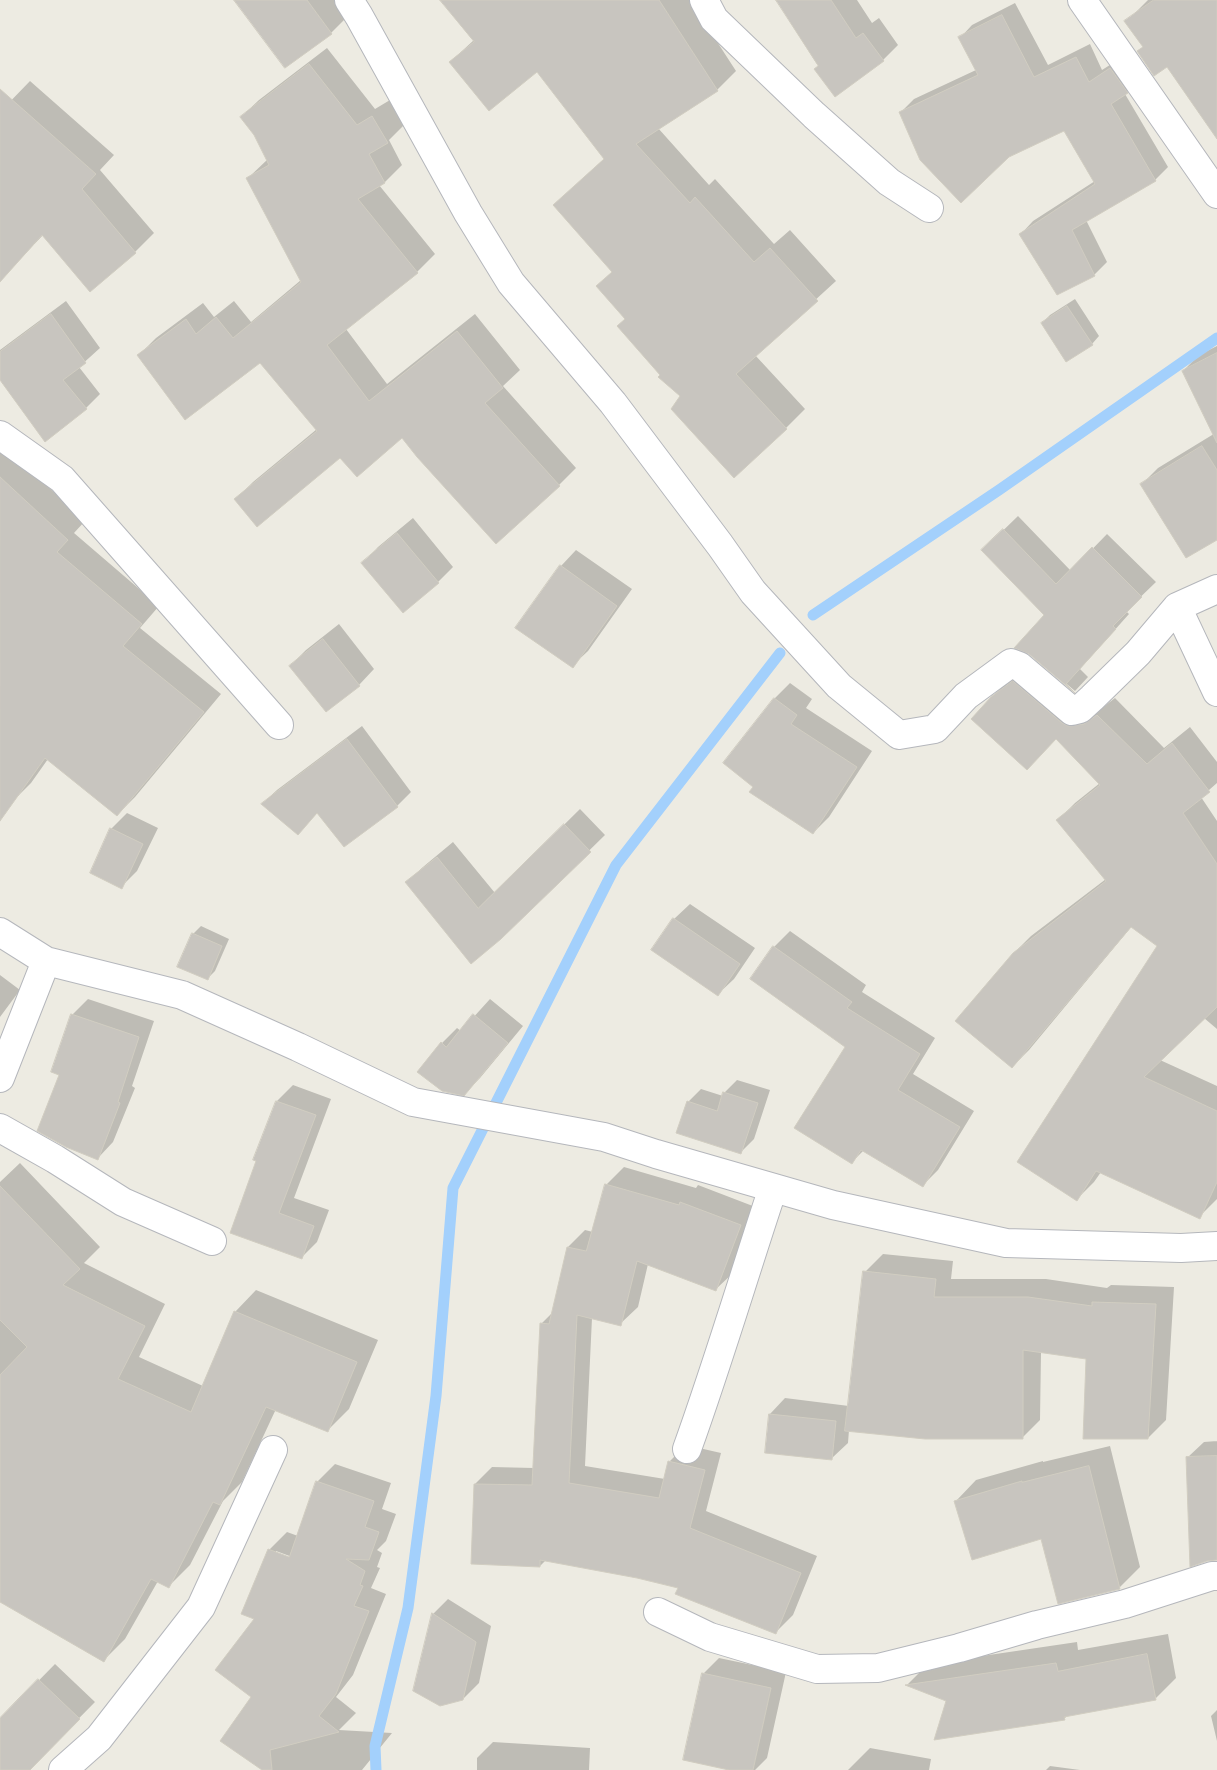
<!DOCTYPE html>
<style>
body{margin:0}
canvas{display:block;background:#edebe2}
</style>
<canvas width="1217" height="1770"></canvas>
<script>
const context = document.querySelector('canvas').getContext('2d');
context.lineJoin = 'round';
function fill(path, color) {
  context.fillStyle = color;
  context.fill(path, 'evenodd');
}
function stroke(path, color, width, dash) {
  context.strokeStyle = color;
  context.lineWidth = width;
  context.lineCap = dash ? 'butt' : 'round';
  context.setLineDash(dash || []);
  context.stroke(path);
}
const shadow = new Path2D(`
 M 235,0 L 347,0 L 354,10 L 331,33 L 285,67 Z
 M 441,0 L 690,0 L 736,71 L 717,90 L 658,128 L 709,185 L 715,179 L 774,244 L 790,230 L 836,281 L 755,355 L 805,409 L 786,428 L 682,396 L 662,375 L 626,318 L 598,286 L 613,271 L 555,205 L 605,158 L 537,70 L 450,62 L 474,40 Z
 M 778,0 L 857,0 L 872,23 L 879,18 L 898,45 L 883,60 L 819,65 Z
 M 1148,0 L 1217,0 L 1217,137 L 1167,66 L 1138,51 L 1144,46 L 1126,22 Z
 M 1015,3 L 1048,65 L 1090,44 L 1102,70 L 1124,56 L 1140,79 L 1125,94 L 1168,167 L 1155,180 L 1086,220 L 1107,262 L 1095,274 L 1057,293 L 1021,234 L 1033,221 L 1095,181 L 1065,129 L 901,112 L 914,99 L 976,70 L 960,38 L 972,25 Z
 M 327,48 L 375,109 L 390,100 L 404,125 L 389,140 L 402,165 L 385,182 L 379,185 L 435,254 L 417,272 L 346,329 L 387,384 L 475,314 L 520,370 L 503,386 L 576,468 L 559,485 L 402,437 L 341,457 L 236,499 L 253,482 L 317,429 L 261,361 L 138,356 L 156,338 L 203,303 L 214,317 L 234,301 L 251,322 L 301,280 L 248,178 L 268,159 L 255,134 L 241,117 L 259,100 Z
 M 30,81 L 114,155 L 100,170 L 154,233 L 135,252 L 90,290 L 43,235 L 9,271 L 0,263 L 0,112 Z
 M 1075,299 L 1099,336 L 1092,344 L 1042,323 L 1050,315 Z
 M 66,301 L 100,348 L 79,367 L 100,394 L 86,408 L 0,378 L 0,350 Z
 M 1217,346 L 1217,413 L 1183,371 L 1199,355 Z
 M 1217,432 L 1217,538 L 1142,484 L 1158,468 Z
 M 0,442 L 85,521 L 74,533 L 159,606 L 140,628 L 221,694 L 135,797 L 117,815 L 48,759 L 31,783 L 13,801 L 0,792 Z
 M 1018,516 L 1071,571 L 1107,534 L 1156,582 L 1126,611 L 1129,614 L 1080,669 L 1088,677 L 1075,691 L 1030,653 L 1046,615 L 983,550 Z
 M 413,518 L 453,567 L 438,582 L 363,563 L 378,547 Z
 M 576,550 L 632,589 L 588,651 L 572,666 L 561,566 Z
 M 339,624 L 374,669 L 359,685 L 290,666 L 306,650 Z
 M 1030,665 L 1086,710 L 1102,708 L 1115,698 L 1164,748 L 1190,727 L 1217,762 L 1217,783 L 1201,797 L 1217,821 L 1217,1029 L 1204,1018 L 1160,1060 L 1217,1086 L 1217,1199 L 1199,1217 L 1101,1172 L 1094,1182 L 1077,1199 L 1159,946 L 1132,926 L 1029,1050 L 1012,1067 L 1013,954 L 1031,936 L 1106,879 L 1058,820 L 1075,803 L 1100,783 L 1056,738 L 991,698 L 1009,680 Z
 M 790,683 L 812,699 L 806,708 L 872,751 L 829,817 L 813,833 L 725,763 L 775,698 Z
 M 362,726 L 411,792 L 397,806 L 318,812 L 298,833 L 263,803 L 277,790 Z
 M 580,809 L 605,835 L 500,938 L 407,882 L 423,867 L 453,842 L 495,893 Z
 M 127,813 L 158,828 L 137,871 L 121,887 L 111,829 Z
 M 690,904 L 755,948 L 734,979 L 718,994 L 674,919 Z
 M 201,926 L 229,939 L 215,971 L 208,978 L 193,934 Z
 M 790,931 L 866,985 L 862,992 L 935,1038 L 913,1074 L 974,1111 L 938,1170 L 923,1185 L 864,1150 L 852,1162 L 847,1047 L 751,979 L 774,947 Z
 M 0,975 L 20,990 L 0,1017 Z
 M 88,999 L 154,1021 L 132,1086 L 135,1088 L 113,1142 L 98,1158 L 60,1074 L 72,1015 Z
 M 490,999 L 523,1026 L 480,1078 L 464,1094 L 442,1043 L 457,1028 L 461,1031 Z
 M 737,1080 L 770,1090 L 754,1139 L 741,1152 L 688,1102 L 701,1089 L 723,1096 L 724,1093 Z
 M 293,1085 L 331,1099 L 294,1198 L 329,1210 L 317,1242 L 301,1258 L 231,1232 L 258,1161 L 255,1160 L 277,1101 Z
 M 20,1163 L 100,1247 L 84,1263 L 165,1304 L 139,1357 L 203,1386 L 235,1312 L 256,1290 L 378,1340 L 349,1409 L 327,1431 L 276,1409 L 242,1482 L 223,1501 L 190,1565 L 168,1587 L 158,1581 L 125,1639 L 104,1660 L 0,1601 L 0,1182 Z
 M 624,1167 L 696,1188 L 698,1185 L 758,1208 L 733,1273 L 715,1290 L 648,1264 L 638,1307 L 620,1324 L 592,1318 L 585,1466 L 665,1479 L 669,1462 L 686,1445 L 721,1453 L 706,1511 L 817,1556 L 793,1615 L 776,1632 L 679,1587 L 637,1576 L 546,1560 L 540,1566 L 475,1484 L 492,1467 L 534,1468 L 541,1324 L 553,1312 L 568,1247 L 585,1230 L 593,1232 L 606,1185 Z
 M 883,1254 L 953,1261 L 951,1279 L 1046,1279 L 1107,1288 L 1111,1285 L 1174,1287 L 1166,1420 L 1148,1438 L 1087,1358 L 1041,1352 L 1040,1420 L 1022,1438 L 849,1430 L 848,1443 L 832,1458 L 770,1414 L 785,1398 L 849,1406 L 865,1272 Z
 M 1217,1417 L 1217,1521 L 1188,1457 L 1204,1442 L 1217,1441 Z
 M 1110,1446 L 1140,1567 L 1119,1588 L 1042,1538 L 956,1501 L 976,1480 L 1043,1461 L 1043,1462 Z
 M 335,1464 L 391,1483 L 382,1509 L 396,1514 L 386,1541 L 377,1550 L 382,1553 L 377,1567 L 380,1568 L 371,1588 L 386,1594 L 353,1675 L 336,1697 L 356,1713 L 339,1730 L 392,1733 L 362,1770 L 264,1770 L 253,1696 L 256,1619 L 269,1550 L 287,1532 L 298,1536 L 317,1482 ZM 276,1551 L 295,1558 L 294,1561 L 276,1554 Z
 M 448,1599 L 491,1626 L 479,1683 L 463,1699 L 433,1614 Z
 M 1168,1634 L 1176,1678 L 1155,1699 L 1068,1715 L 1064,1719 L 947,1700 L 908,1684 L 928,1664 L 1077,1642 L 1078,1650 Z
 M 719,1658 L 786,1672 L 767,1758 L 755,1770 L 735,1770 L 703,1674 Z
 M 55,1664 L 95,1702 L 28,1770 L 2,1770 L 0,1768 L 0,1720 Z
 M 1217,1710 L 1217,1741 L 1211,1716 Z
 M 493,1742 L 590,1748 L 589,1770 L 477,1770 L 477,1758 Z
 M 870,1748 L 931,1759 L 929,1770 L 848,1770 Z
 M 1050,1766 L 1080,1770 L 1046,1770 Z`);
const stream = new Path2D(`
 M 813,615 L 999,490 L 1217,338
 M 376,1770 L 375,1746 L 408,1608 L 436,1396 L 453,1188 L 616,865 L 780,653`);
const building = new Path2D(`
 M 234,0 L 307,0 L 332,34 L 285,68 Z
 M 440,0 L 659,0 L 718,91 L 636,144 L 690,203 L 695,197 L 754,262 L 770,248 L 818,301 L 736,374 L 787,429 L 734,478 L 671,409 L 680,396 L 658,377 L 660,375 L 617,326 L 625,319 L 596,286 L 612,272 L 553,205 L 604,159 L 537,72 L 489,111 L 449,62 L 474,42 Z
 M 776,0 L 831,0 L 856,38 L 863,33 L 884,61 L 835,97 L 814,69 L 818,66 Z
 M 1154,0 L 1217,0 L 1217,139 L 1167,67 L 1154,76 L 1137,51 L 1143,47 L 1124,21 Z
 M 1002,15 L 1034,77 L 1076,57 L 1089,82 L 1110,68 L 1128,93 L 1111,104 L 1156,181 L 1072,230 L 1095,276 L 1057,295 L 1019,234 L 1095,184 L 1064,131 L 1009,157 L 961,203 L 920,160 L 899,112 L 978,75 L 958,37 Z
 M 309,64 L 357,125 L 372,116 L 388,143 L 369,154 L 385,183 L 358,199 L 418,273 L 327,345 L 369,401 L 457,331 L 503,388 L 485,403 L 560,486 L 496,544 L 417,457 L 402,438 L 357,477 L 340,458 L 257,527 L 234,499 L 317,431 L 260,363 L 185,420 L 137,355 L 186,319 L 196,334 L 216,317 L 233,338 L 301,282 L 246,178 L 269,165 L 254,135 L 240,117 Z
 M 0,89 L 96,174 L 82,189 L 136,253 L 90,292 L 42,235 L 0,282 Z
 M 1067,306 L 1093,345 L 1066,362 L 1041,323 Z
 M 51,314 L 86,363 L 63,380 L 87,409 L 45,442 L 0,380 L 0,352 Z
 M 1217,353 L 1217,443 L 1182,371 Z
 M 1202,446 L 1217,470 L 1217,540 L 1186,558 L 1140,484 Z
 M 0,477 L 68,540 L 57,552 L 142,624 L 123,646 L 204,712 L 117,816 L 45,758 L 0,821 Z
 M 1003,529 L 1056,584 L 1092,547 L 1142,597 L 1113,626 L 1116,629 L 1066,684 L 1075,693 L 1029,654 L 1014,648 L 1044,615 L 981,550 Z
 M 397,533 L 439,583 L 403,613 L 361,563 Z
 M 560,565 L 617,606 L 573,668 L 515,628 Z
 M 323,639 L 360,686 L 326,712 L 289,666 Z
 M 1013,681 L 1062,723 L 1068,726 L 1084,724 L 1097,715 L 1147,764 L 1172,743 L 1210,792 L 1183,813 L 1217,864 L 1217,1007 L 1144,1077 L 1217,1111 L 1217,1182 L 1200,1219 L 1096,1171 L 1077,1201 L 1017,1162 L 1157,946 L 1131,927 L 1012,1068 L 955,1021 L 1013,953 L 1106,881 L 1056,820 L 1100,785 L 1056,739 L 1027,770 L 971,719 L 991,697 Z
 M 774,698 L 797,715 L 791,724 L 857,767 L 813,834 L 749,792 L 753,787 L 723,763 Z
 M 347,739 L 398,807 L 344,847 L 317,813 L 298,835 L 261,804 Z
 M 564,824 L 591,852 L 501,939 L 471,964 L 405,882 L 437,857 L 478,908 Z
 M 110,828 L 143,844 L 122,889 L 90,873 Z
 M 673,918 L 740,964 L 718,996 L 651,950 Z
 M 192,933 L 222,946 L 208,980 L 177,967 Z
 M 773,946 L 852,1002 L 847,1008 L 920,1054 L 898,1090 L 960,1127 L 923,1187 L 861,1150 L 852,1164 L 794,1128 L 845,1047 L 750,979 Z
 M 71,1014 L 139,1037 L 118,1102 L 120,1103 L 98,1160 L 66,1147 L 37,1131 L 59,1075 L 51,1072 Z
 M 473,1014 L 508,1043 L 464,1096 L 442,1091 L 417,1072 L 441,1042 L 446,1047 Z
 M 723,1092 L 758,1103 L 741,1154 L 676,1133 L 687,1101 L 717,1111 Z
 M 276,1101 L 316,1115 L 279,1213 L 314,1226 L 302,1259 L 230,1233 L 256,1161 L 253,1160 Z
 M 605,1184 L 679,1205 L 680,1202 L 741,1225 L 716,1291 L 637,1261 L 621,1326 L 577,1315 L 569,1483 L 659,1498 L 668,1461 L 705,1470 L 690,1528 L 801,1573 L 776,1634 L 675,1594 L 678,1588 L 637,1578 L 540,1560 L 540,1567 L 471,1564 L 474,1484 L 532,1485 L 540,1323 L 549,1324 L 567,1247 L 586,1251 Z
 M 0,1186 L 80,1269 L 63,1285 L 145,1326 L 118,1379 L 191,1412 L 234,1311 L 357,1362 L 328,1432 L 266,1407 L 220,1505 L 213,1502 L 169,1588 L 151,1579 L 104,1662 L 0,1602 L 0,1375 L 27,1347 L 0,1320 Z
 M 863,1271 L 936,1279 L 934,1297 L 1028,1297 L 1092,1306 L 1092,1302 L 1156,1304 L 1148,1439 L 1083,1439 L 1086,1359 L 1023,1350 L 1023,1439 L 925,1439 L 845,1431 Z
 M 769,1414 L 836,1421 L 832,1460 L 765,1453 Z
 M 1217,1456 L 1217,1560 L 1207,1561 L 1190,1567 L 1186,1457 Z
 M 1089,1466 L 1120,1589 L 1058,1604 L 1041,1539 L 972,1560 L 954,1501 L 1022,1481 L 1022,1482 Z
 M 316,1481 L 374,1501 L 365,1527 L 379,1532 L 369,1560 L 346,1559 L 365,1571 L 360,1585 L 363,1586 L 354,1606 L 369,1611 L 336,1694 L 319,1716 L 339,1732 L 270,1750 L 272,1770 L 262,1770 L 220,1741 L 251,1697 L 215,1670 L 254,1619 L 241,1614 L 268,1549 L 289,1557 Z
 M 432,1613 L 476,1642 L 463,1700 L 440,1706 L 413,1691 Z
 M 1147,1654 L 1156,1700 L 1064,1717 L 1065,1720 L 934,1740 L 946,1701 L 905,1685 L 1056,1663 L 1058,1671 Z
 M 702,1673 L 771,1688 L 753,1770 L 729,1770 L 683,1760 Z
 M 38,1679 L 80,1719 L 30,1770 L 0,1770 L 0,1718 Z`);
const minor = new Path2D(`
 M 349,0 L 359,16 L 468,213 L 511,283 L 613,403 L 720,545 L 753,592 L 839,686 L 899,735 L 935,729 L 966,696 L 1011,663 L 1019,666 L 1072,711 L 1080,709 L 1092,698 L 1138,653 L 1177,607 L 1217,589
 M 704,0 L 714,19 L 814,115 L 889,182 L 929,208
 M 1082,0 L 1217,194
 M 0,435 L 62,479 L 279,725
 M 1177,607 L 1217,692
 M 0,932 L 46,961 L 182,995 L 298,1047 L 413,1102 L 604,1137 L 656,1154 L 833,1205 L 1006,1243 L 1181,1248 L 1217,1246
 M 0,1078 L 46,961
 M 0,1128 L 55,1159 L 123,1202 L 212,1241
 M 687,1449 C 718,1363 744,1275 773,1188
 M 658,1612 L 710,1637 L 817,1669 L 878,1668 L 959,1648 L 1037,1625 L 1125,1604 L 1212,1576 L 1217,1576
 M 63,1770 L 99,1738 L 201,1607 L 273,1450`);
fill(shadow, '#0003');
stroke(stream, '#a3d0fc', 11);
fill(building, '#c8c5bf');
stroke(building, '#d1cdc1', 1);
stroke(minor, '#b5b7bc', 30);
stroke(minor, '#fff', 28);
</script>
